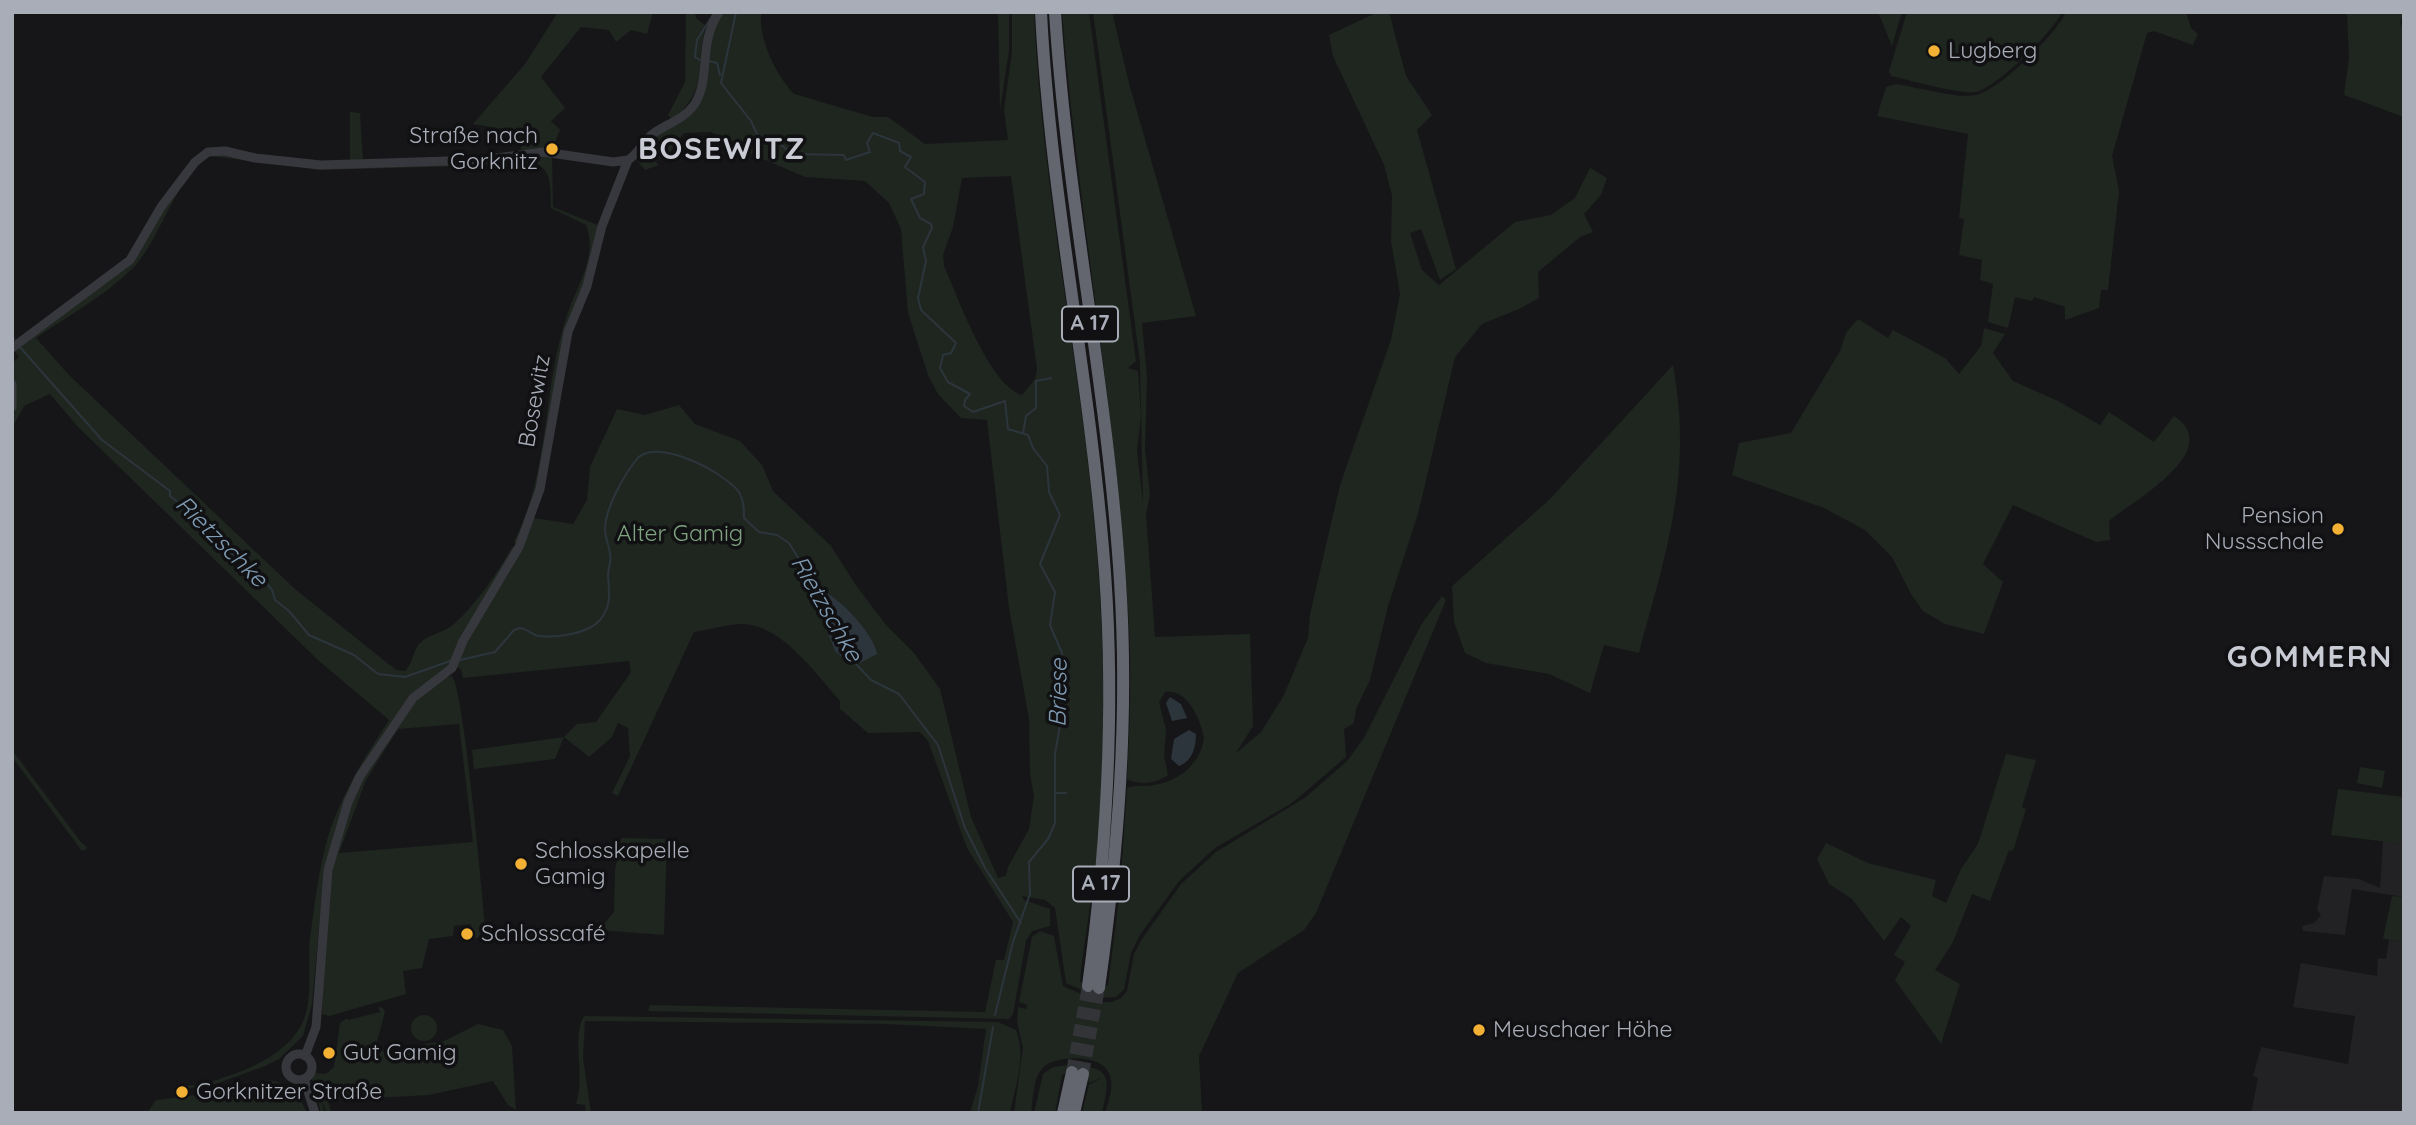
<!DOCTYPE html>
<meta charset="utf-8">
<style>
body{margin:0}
#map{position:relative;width:2416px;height:1125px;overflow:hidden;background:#161618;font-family:Quicksand,sans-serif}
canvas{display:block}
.frame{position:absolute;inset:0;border:14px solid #a8adb8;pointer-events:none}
</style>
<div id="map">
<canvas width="2416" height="1125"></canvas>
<div class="frame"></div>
</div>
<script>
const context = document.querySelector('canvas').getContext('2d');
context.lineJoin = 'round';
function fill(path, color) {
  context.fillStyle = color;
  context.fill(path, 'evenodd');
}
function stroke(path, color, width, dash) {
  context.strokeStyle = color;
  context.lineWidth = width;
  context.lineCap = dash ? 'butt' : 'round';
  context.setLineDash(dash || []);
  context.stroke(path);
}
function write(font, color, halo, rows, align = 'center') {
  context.font = font + ' Quicksand,sans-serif';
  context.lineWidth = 7;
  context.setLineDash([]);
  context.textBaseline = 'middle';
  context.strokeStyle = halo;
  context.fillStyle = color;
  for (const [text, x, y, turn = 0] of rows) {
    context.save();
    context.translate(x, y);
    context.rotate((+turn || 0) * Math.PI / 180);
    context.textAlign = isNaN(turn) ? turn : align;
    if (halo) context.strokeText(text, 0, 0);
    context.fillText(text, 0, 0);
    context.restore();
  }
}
const built = new Path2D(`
 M 2383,841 L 2404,844 L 2404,897 L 2352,889 L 2345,935 L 2303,931 L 2302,926 L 2314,923 L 2321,915 L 2317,910 L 2324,876 L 2359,879 L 2380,888 Z
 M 2389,940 L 2404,942 L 2404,1113 L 2251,1113 L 2258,1078 L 2253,1076 L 2261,1047 L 2348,1064 L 2355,1016 L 2293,1007 L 2301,963 L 2377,976 L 2378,958 L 2386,959 Z`);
const green = new Path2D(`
 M 558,12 L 653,12 L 647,34 L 631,30 L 616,42 L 609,30 L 581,27 L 541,77 L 565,108 L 551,121 L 560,130 L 552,149 L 521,152 L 521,132 L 473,124 L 525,64 Z
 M 686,12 L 695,12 L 696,18 L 706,26 C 693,70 712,84 672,121 L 668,115 L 685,82 Z
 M 722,12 L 761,14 C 759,40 776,75 794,94 L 873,117 L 888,117 L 925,144 L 1008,140 L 1004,109 L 1012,52 L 1012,12 L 1034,12 C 1042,194 1083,373 1097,554 C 1105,653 1106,753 1097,851 C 1093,894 1084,940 1080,981 L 1086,988 L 1100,990 L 1108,985 L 1120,890 L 1127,788 C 1135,784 1144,787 1154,785 C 1179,781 1200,764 1204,739 C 1201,720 1188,689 1165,692 L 1159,702 L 1166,730 L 1164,756 L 1168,775 C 1158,783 1139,786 1127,779 C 1130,723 1132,666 1128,609 C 1116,409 1078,212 1062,12 L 1089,12 L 1136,361 L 1128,368 L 1138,371 L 1141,416 L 1137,450 L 1143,504 L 1140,362 L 1093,12 L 1112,12 L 1130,87 L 1196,316 L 1142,323 L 1147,378 L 1145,449 L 1150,495 L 1146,514 L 1155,637 L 1250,634 L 1253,726 L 1236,753 L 1261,732 L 1283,697 L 1308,638 L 1310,614 L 1340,485 L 1391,340 L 1400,294 L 1391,241 L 1392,195 L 1384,165 L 1333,56 L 1329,35 L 1378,12 L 1389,12 L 1406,76 L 1432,115 L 1417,130 L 1456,269 L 1440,280 L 1421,229 L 1410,233 L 1422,270 L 1439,285 L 1515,222 L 1551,215 L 1575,198 L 1590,168 L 1607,178 L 1601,195 L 1584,214 L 1593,232 L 1580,237 L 1538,272 L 1539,298 L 1519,309 L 1482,324 L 1455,357 L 1418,514 L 1388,606 L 1370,680 L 1356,709 L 1354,723 L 1344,729 L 1346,757 L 1292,803 L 1215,848 L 1179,881 L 1140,935 L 1131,953 L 1124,989 L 1116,997 L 1101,998 L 1066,983 L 1055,908 L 1045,900 L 1022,896 L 1024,900 L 1050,909 L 1050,926 L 1032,931 L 1026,941 L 1013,1014 L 1009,1019 L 648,1011 L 650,1005 L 985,1012 L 996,960 L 1004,960 L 1013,922 L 967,848 L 928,741 L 920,732 L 868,733 L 840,709 L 840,701 C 817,675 782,625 743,624 C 727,624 709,630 694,632 L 618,796 L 612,793 L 630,756 L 628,728 L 618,723 L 612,737 L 589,757 L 564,737 L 555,759 L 474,769 L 472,750 L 564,737 L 577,724 L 596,722 L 631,672 L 629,661 L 463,678 L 461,669 L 456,667 L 465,643 L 510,571 L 534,518 L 573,524 L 587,500 L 590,467 L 617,409 L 645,415 L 679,405 L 695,424 L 740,441 L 762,465 L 773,491 L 831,546 L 855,584 L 886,625 L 914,653 L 940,689 L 971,817 L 998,878 L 1006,876 L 1008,867 L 1029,829 L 1034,796 L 1030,774 L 1029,719 L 1009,608 L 987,420 L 961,418 L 938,394 L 928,375 L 908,313 L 901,229 L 889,203 L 865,181 L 805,177 L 742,150 L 711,132 L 684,133 L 667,156 L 659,158 L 656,162 L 659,165 L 645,170 L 636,159 L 647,143 L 696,108 L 706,50 ZM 1011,176 L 1037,369 L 1035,379 L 1022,395 C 989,385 958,297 944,266 L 943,255 L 953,227 L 962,178 Z
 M 998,12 L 1009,12 L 1009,50 L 1000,110 Z
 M 1878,12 L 1902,12 L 1892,46 Z
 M 1907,12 L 2062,12 C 2054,31 1996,88 1976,92 C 1962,95 1909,80 1891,76 L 1889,71 Z
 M 2066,12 L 2186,12 L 2191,28 L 2198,34 L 2193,45 L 2154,31 L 2147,33 L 2112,156 L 2119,191 L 2108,290 L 2101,290 L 2099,308 L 2065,320 L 2065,307 L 2034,297 L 2032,301 L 2015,297 L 2008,328 L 1988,322 L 1993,284 L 1980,280 L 1982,260 L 1959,255 L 1964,219 L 1959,218 L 1968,134 L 1877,116 L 1886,87 L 1896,84 C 1916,87 1958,99 1976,95 C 2000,90 2056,34 2066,12 Z
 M 2347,12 L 2404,12 L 2400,22 L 2404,34 L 2404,117 L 2344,95 L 2349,59 Z
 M 350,112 L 360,113 L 363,161 L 350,161 Z
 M 217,153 L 299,167 L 552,155 L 553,207 L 600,226 L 590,268 L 572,311 L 535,494 L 518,544 L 514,542 C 551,471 542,386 568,312 C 578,284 598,255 586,225 L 551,208 C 550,191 553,172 537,164 L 320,170 L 210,156 C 176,176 159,242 133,268 C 106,295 68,316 36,338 L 69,375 L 295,589 L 396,670 L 405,671 C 413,662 412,656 417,647 C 424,635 444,633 454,624 C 478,602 497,573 513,546 L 516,548 L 450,666 L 432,681 L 357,775 L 324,873 L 312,1004 L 303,1036 L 279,1059 L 265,1066 L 213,1085 L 183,1089 L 179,1093 L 178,1084 C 198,1089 215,1080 234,1074 C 259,1065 285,1051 299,1029 C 315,1005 307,966 310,939 C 314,908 318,874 326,844 C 338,799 364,758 389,720 L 318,660 L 78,427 L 50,394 L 24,406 L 12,428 L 16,401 L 12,363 L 19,357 L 14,350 L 121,272 L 163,209 L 202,157 Z
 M 1858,319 L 1888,338 L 1893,330 L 1945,358 L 1959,374 L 1981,346 L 1984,328 L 2005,334 L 1993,353 L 2013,381 L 2058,401 L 2100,425 L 2109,412 L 2154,442 L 2174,416 C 2226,450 2133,501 2109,521 L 2110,540 L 2096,542 L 2013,505 L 1983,564 L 2003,582 L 1984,634 L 1945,624 L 1923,611 L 1911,594 L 1892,557 L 1865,530 L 1824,508 L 1732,475 L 1739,443 L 1791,433 L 1840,351 L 1846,333 Z
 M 1673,365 C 1693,475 1667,549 1639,653 L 1604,645 L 1590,693 L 1549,674 L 1486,663 L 1465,653 L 1454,622 L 1452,586 L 1549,500 Z
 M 1442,596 L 1446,600 L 1316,913 L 1304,930 L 1238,973 L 1199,1056 L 1202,1113 L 1105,1113 C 1109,1099 1116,1083 1107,1070 C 1097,1054 1051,1055 1041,1070 C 1033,1080 1033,1100 1031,1113 L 1014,1113 L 1023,1048 L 1017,1022 L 1018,1007 L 1026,1009 L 1027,1005 L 1019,1002 L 1032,937 L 1040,931 L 1054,936 L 1063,986 L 1099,1002 L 1112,1002 L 1121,998 L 1127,991 L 1134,954 L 1142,939 L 1181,884 L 1216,852 L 1306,797 L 1348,760 L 1365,736 L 1421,625 Z
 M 452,676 C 464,690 483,902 486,937 L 473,938 L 471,924 L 454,926 L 453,936 L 429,939 L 422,968 L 403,971 L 406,994 L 329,1016 L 322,1014 C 325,936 325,850 362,778 C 371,759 386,742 398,725 C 410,707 429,680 452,676 ZM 459,724 L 473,842 L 339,853 L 366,780 L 398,729 Z
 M 12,750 L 81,842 L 88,848 L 82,851 L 12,757 Z
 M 2006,754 L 2036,760 L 2022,807 L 2026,809 L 2013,851 L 2009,850 L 1990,901 L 1972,894 L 1953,942 L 1935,970 L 1960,984 L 1941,1044 L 1895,980 L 1905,962 L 1894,955 L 1911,926 L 1901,917 L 1884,941 L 1852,899 L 1829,884 L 1817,859 L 1826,843 L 1868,863 L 1936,880 L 1932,896 L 1946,903 L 1961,869 L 1978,844 Z
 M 2360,767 L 2385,771 L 2382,788 L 2357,783 Z
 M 2338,789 L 2404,797 L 2404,844 L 2331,835 Z
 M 621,838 L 667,839 L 664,935 L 599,930 L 614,912 L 615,870 Z
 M 2392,896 L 2404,897 L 2404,942 L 2383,939 Z
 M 378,1007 L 383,1008 L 385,1012 L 374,1053 L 379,1054 L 381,1051 L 444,1041 L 478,1024 L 503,1030 L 512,1046 L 516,1110 L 508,1105 L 493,1081 L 429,1095 L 374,1098 L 367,1093 L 328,1101 L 331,1113 L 327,1113 L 322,1101 L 324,1113 L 321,1113 L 312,1078 L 315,1073 L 326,1074 L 334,1067 L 340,1023 L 347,1018 L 348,1020 L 380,1012 Z
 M411 1028a13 13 0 1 1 26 0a13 13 0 1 1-26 0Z
 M 584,1016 L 998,1022 L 1016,1030 C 1027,1055 1015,1087 1010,1113 L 970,1113 L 978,1086 L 986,1029 L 887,1024 L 585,1021 L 583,1058 L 591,1113 L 586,1113 L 585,1105 L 576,1104 C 586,1078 571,1037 584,1016 Z
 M 1068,1065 C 1109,1067 1112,1073 1102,1113 L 1082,1113 L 1089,1085 L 1103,1077 L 1089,1083 L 1087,1073 L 1071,1069 L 1062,1075 L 1055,1113 L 1034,1113 L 1043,1074 L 1053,1067 Z
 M 269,1080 C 290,1083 299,1095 307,1113 L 147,1113 L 156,1100 L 239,1090 Z`);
const water = new Path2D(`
 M 828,594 C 845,604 874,635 877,654 L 860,663 L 849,663 L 835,651 L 816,604 L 817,598 Z
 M 1170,697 L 1181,704 L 1187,718 L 1172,721 L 1166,703 Z
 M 1189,730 L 1196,734 C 1196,748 1192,761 1179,766 L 1171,759 L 1174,739 Z`);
const stream = new Path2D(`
 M 736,12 L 721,83 L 751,121 L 758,136 L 774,139 L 792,154 L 844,155 L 846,160 L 870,152 L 867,143 L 873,133 L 899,143 L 900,151 L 911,157 L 905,167 L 925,182 L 924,194 L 911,199 L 920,218 L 931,224 L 932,228 L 923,247 L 926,261 L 918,298 L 921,310 L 956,343 L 951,353 L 943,355 L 940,368 L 948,382 L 970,394 L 965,400 L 964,406 L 973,412 L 1005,401 L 1008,429 L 1028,435 L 1033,448 L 1047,466 L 1049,492 L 1060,515 L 1040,564 L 1055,592 L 1050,625 L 1062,653 L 1061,665 L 1054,677 L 1062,714 L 1055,754 L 1055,823 L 1048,839 L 1029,862 L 1030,894 L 1013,942 L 995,1015
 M 700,60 L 695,57 L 697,40 L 714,13
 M 709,61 L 717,63 L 720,75
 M 12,337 L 14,339
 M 19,346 L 102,440 L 170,491 L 170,496 L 201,520 L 206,532 L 237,558 L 240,566 L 247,566 L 250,574 L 263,579 L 272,590 L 275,600 L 289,611 L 309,635 L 354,655 L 378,674 L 405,677 L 450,661
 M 1023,433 L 1026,416 L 1036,408 L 1036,381 L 1051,378
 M 460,660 L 495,652 L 514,630 L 520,628 C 527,629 533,635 539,636 C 556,638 588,634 600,620 C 612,605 609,593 608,575 C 608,567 612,562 610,554 C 609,545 605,538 605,528 C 606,507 623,477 636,460 C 655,435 725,473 739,492 C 744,501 744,509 744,518 L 759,532 L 777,535 L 789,543 L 821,595
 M 855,663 L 871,680 L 899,694 L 938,745 L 965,828 L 985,868 L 1021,923
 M 1056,793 L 1066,793
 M 978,1113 L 993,1027`);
const motorwayTunnel = new Path2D(`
 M 1072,1072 L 1088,986
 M 1083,1074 L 1099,988`);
const tertiary = new Path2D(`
 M 12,348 L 130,260 L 161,207 L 195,162 L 208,152 L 225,151 L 255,158 L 321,165 L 480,160 L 544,152 L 613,162 L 628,160 C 639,154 643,140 654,133 C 667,124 684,119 694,105 C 712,78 697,45 719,12
 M 12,384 L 12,407
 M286 1067a13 13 0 1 1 26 0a13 13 0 1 1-26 0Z
 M 305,1056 L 316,1027 L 328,870 L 348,802 L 360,776 L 413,698 L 452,668 L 463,641 L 519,547 L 540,489 L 568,332 L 587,286 L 602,226 L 628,160
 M 304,1079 L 315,1113`);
const motorway = new Path2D(`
 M 1041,12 C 1050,192 1088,369 1103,548 C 1116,695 1108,841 1088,986
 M 1055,12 C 1067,203 1108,390 1120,581 C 1129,717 1118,853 1099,988
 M 1063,1113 L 1072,1072
 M 1074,1113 L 1083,1074`);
const markers = [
 [1934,51,7,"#f2b134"],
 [552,149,7,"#f2b134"],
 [2338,529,7,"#f2b134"],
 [521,864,7,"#f2b134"],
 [467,934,7,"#f2b134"],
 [1479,1030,7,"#f2b134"],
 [329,1053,7,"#f2b134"],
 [182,1092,7,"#f2b134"]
];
const shields = [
 [1090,324,56],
 [1101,884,56]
];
const shieldNames = [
 ["A 17",1090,324],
 ["A 17",1101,884]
];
const poiNames = [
 ["Lugberg",1948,51],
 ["Straße nach",538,136,"right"],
 ["Gorknitz",538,162,"right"],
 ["Pension",2324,516,"right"],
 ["Nussschale",2324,542,"right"],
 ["Schlosskapelle",535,851],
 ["Gamig",535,877],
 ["Schlosscafé",481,934],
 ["Meuschaer Höhe",1493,1030],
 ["Gut Gamig",343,1053],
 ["Gorknitzer Straße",196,1092]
];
const streetNames = [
 ["Bosewitz",535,401,-80]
];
const parkNames = [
 ["Alter Gamig",680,534]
];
const waterNames = [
 ["Rietzschke",221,542,45],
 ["Rietzschke",826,609,60],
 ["Briese",1059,693,-89]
];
const districtNames = [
 ["BOSEWITZ",722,150],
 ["GOMMERN",2310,658]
];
fill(built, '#222225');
fill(green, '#1e261f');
fill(water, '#2c353c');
stroke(stream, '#2c353c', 2);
stroke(motorwayTunnel, '#333438', 12, [12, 6]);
stroke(tertiary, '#37383d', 9);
stroke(motorway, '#63666e', 12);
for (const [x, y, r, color] of markers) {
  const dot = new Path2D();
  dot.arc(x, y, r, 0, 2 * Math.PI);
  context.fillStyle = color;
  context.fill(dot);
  stroke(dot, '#111113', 2.5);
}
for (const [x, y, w] of shields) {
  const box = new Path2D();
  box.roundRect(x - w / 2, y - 17.5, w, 35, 5);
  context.fillStyle = '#111113';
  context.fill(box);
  stroke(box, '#a8adb8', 2);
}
write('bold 21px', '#a8adb8', null, shieldNames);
write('23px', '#a8adb8', '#111113', poiNames, 'left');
write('23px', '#a8adb8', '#111113', streetNames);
write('23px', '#7fa381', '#111113', parkNames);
write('italic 24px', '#7f9bb3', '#111113', waterNames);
context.letterSpacing = '2px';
write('bold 30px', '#c9ccd4', '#111113', districtNames);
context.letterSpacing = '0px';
</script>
